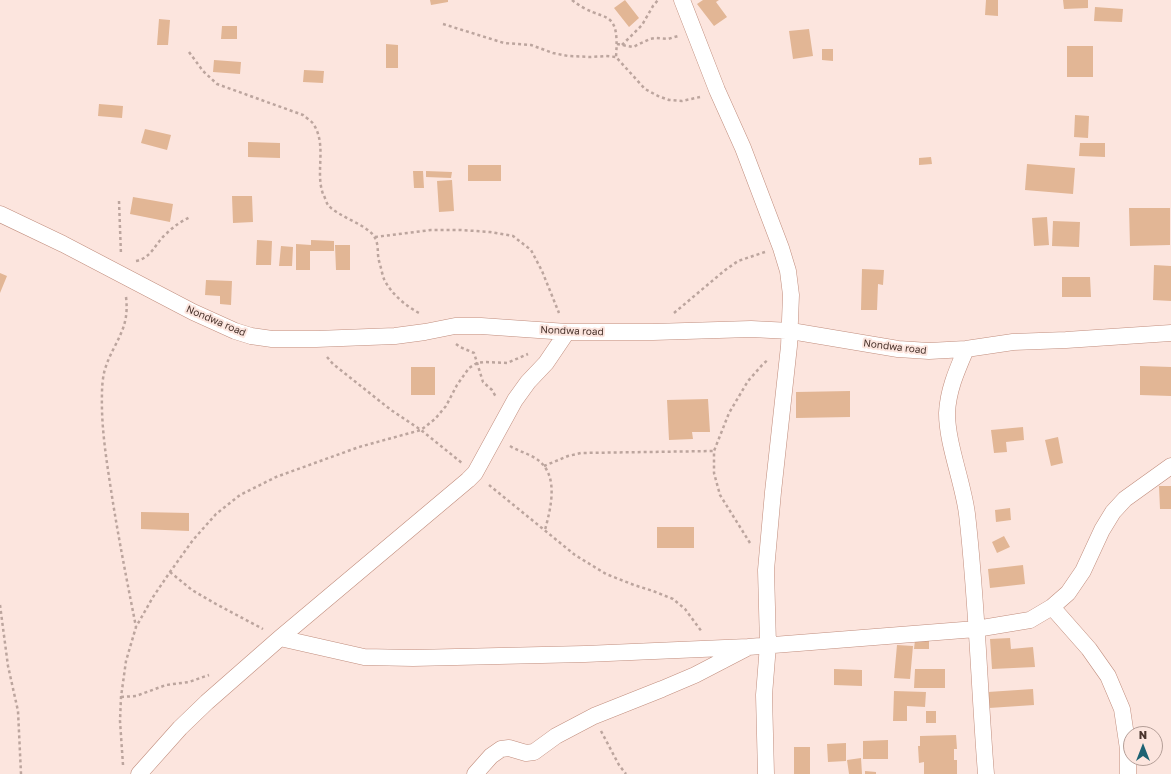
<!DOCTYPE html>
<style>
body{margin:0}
#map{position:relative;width:1171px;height:774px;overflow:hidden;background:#fce5de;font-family:"Golos Text",sans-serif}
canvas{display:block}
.north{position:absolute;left:1123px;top:726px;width:40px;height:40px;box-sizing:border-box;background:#fce5de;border:1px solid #b49e97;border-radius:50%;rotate:0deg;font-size:11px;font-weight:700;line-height:16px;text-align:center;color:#49332c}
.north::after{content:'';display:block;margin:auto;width:14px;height:18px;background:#1d6273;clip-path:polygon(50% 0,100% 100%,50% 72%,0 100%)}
</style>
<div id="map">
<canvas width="1171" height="774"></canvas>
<div class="north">N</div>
</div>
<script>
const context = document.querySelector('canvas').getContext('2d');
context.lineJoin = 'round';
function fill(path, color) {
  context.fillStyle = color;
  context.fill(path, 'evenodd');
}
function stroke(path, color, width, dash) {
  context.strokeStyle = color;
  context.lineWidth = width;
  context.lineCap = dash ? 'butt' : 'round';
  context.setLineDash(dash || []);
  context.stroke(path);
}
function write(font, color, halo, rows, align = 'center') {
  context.font = font + ' "Golos Text",sans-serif';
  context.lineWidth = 4;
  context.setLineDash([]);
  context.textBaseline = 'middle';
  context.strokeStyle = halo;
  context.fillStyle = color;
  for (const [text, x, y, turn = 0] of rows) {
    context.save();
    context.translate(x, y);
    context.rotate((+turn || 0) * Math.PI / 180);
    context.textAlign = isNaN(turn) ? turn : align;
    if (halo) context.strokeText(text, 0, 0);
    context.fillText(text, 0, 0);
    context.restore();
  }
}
const building = new Path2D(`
 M 430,0 L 448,0 L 448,2 L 431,5 Z
 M 625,0 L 639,18 L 629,27 L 614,8 Z
 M 703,0 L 719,0 L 716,2 L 727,17 L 714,26 L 697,4 Z
 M 986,0 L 998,0 L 998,16 L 985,15 Z
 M 1063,0 L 1088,0 L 1088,8 L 1064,9 Z
 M 1095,7 L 1123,9 L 1122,22 L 1094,21 Z
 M 159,19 L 170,20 L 168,45 L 157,45 Z
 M 222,26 L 237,26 L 237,39 L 221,39 Z
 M 809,29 L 813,56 L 793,59 L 789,31 Z
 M 386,44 L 398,45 L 398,68 L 386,68 Z
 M 1067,46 L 1093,46 L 1093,77 L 1067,77 Z
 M 822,49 L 833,49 L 833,61 L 822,60 Z
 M 214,60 L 241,62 L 240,74 L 213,72 Z
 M 304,70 L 324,71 L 323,83 L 303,82 Z
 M 99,104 L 123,106 L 122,118 L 98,116 Z
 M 1075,115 L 1089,116 L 1088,138 L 1074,137 Z
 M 145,129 L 171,135 L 167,150 L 141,143 Z
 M 248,142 L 280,143 L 280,158 L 248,157 Z
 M 1080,143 L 1105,143 L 1105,157 L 1079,156 Z
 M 931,157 L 932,164 L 919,165 L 919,158 Z
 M 1027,164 L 1075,168 L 1073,194 L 1025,190 Z
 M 468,165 L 501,165 L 501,181 L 468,181 Z
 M 413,171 L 423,171 L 424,188 L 414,188 Z
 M 426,171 L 452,172 L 451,178 L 426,177 Z
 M 452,180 L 454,211 L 439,212 L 437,181 Z
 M 232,196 L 252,196 L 253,222 L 233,223 Z
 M 133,197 L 173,204 L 170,222 L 130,214 Z
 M 1129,208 L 1170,208 L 1170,245 L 1130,246 Z
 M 1047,217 L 1049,245 L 1034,246 L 1032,218 Z
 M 1053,221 L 1080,222 L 1079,247 L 1052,246 Z
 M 257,240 L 272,241 L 271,265 L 256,265 Z
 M 311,240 L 334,241 L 334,251 L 310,251 L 310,270 L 296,270 L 296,244 L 311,245 Z
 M 335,245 L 350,245 L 350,270 L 336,270 Z
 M 281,246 L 293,247 L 292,266 L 279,266 Z
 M 1154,265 L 1171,266 L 1171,301 L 1153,300 Z
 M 862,269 L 884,270 L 883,285 L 878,284 L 877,310 L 861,310 Z
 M 0,273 L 7,276 L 0,293 Z
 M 1062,277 L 1090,277 L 1091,297 L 1062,297 Z
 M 206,280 L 232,281 L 231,305 L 220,304 L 220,296 L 205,295 Z
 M 1140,366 L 1171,367 L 1171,396 L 1140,395 Z
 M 411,367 L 435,367 L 435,395 L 411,395 Z
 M 850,391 L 850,417 L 796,418 L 796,392 Z
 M 708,399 L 710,432 L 692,432 L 693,439 L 669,440 L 667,400 Z
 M 1023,427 L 1024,440 L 1006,442 L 1007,452 L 994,453 L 991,430 Z
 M 1058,437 L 1063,463 L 1051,466 L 1045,440 Z
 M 1159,486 L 1171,486 L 1171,509 L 1160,509 Z
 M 1010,508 L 1011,520 L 996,522 L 995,510 Z
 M 141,512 L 189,513 L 189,531 L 141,529 Z
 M 657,527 L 694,527 L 694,548 L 657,548 Z
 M 1004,536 L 1010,547 L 997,553 L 992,542 Z
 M 1023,565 L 1025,584 L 990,588 L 988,569 Z
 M 1010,638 L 1011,649 L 1033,647 L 1035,667 L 992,669 L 990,639 Z
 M 915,640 L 929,640 L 929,649 L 914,649 Z
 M 897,645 L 913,646 L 910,679 L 894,678 Z
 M 834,669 L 862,670 L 862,686 L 834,685 Z
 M 915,669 L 945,669 L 945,688 L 914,688 Z
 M 1033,689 L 1034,705 L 989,708 L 988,692 Z
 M 894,691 L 926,692 L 925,707 L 907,706 L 907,721 L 893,721 Z
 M 926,711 L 936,711 L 936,723 L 926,723 Z
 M 956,735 L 957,749 L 954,749 L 954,760 L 957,760 L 957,774 L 924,774 L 924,762 L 919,763 L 918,746 L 920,746 L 920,736 Z
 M 888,740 L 888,759 L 863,759 L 863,741 Z
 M 846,743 L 846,761 L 828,762 L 827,744 Z
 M 794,747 L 810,747 L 810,774 L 794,774 Z
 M 861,758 L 862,774 L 849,774 L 847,760 Z
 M 865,771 L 876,772 L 876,774 L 865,774 Z`);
const path = new Path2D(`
 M 572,0 C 603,25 620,4 616,57
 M 443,24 L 504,43 L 531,45 L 553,53 L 568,56 L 591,57 L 606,56 L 616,57 L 645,89 L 658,96 L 669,100 L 682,101 L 700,97
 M 617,44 L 633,47 L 650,39 L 656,38 L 668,39 L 678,36
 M 622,45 L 642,25 L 653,6 L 658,0
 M 189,52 L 203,71 L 217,84 L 303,115 C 306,118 312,121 314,125 C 327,146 315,172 323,194 C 325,197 326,202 328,205 C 338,217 369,225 375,238 C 379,245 377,254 379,261 C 381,267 382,274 384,279 C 391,294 407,307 421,314
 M 119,201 L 121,255
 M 375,237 L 431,230 L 461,230 L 490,232 L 513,236 L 531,250 L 542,271 L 559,313
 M 136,261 C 152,258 155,243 167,233 C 174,226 182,221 190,217
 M 126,297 C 130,330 114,341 105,369 C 103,376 102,385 102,393 C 101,426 106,457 111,490 C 118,536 127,581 136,627
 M 674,313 L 724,271 L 738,261 L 765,252
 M 456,344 L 460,347 L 474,353 L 483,382 L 492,390 L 496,397
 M 327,357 L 333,364 L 391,410 L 421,430 L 462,463
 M 510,446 C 518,451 527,453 535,458 C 560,473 551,507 545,530
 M 544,466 L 568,456 L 581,453 L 714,451
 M 489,485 L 575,555 L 606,574 L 634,585 L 653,591 L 673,599 L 685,609 L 702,632
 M 750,543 L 720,495 L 714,473 L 714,451 L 729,413 L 748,381 L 763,364 L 769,359
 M 170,572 L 192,590 L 216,604 L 263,629
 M 0,605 L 8,666 L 18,711 L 21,774
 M 121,697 L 136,696 L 166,685 L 189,682 L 209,675
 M 601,731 L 619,765 L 626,774
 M 123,765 L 120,721 L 121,697 L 126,661 L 136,627 L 153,597 L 170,572 L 193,540 L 216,514 L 240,495 L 276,477 L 359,447 L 421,430 L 435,419 L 446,406 L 457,385 L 469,368 L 477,363 L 484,362 L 507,363 L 528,354`);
const street = new Path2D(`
 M 682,0 L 717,90 L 743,148 L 781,248 L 788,271 L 791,295 L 789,346 L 773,492 L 766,570 L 768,645 L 764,695 L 766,774
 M 0,214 L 63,244 L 193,312 L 235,331 L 251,336 L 272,339 L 316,339 L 395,336 L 425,332 L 455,326 L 481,326 L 567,332 L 653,332 L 751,329 L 791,331 L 898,349 L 929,351 L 966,349 L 1013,342 L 1066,340 L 1171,333
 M 966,349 C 957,370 948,390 947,413 C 947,444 963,482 967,514 C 977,600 979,687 986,774
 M 1052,607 L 1089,649 L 1108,676 L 1122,709 L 1128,749 L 1128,774
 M 280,638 L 364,657 L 413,658 L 585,654 L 748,647 L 976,629 L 1030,620 L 1052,607 L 1068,593 L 1083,571 L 1102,530 L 1113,512 L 1125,499 L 1171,466
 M 139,774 L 180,728 L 207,702 L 280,638 L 468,480 L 475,473 L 515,400 L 528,382 L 546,363 L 567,332
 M 475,774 L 491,756 L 501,749 L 509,748 L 526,753 L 534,752 L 556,736 L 594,716 L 662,689 L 695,675 L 747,648`);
const streetNames = [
 ["Nondwa road",216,321,23],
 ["Nondwa road",572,331,2],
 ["Nondwa road",895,347,7]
];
fill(building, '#e2b695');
stroke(street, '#c08d7d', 17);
stroke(path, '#bca59e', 2.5, [3, 3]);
stroke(street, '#fff', 16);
write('10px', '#49332c', '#fce5de', streetNames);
</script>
